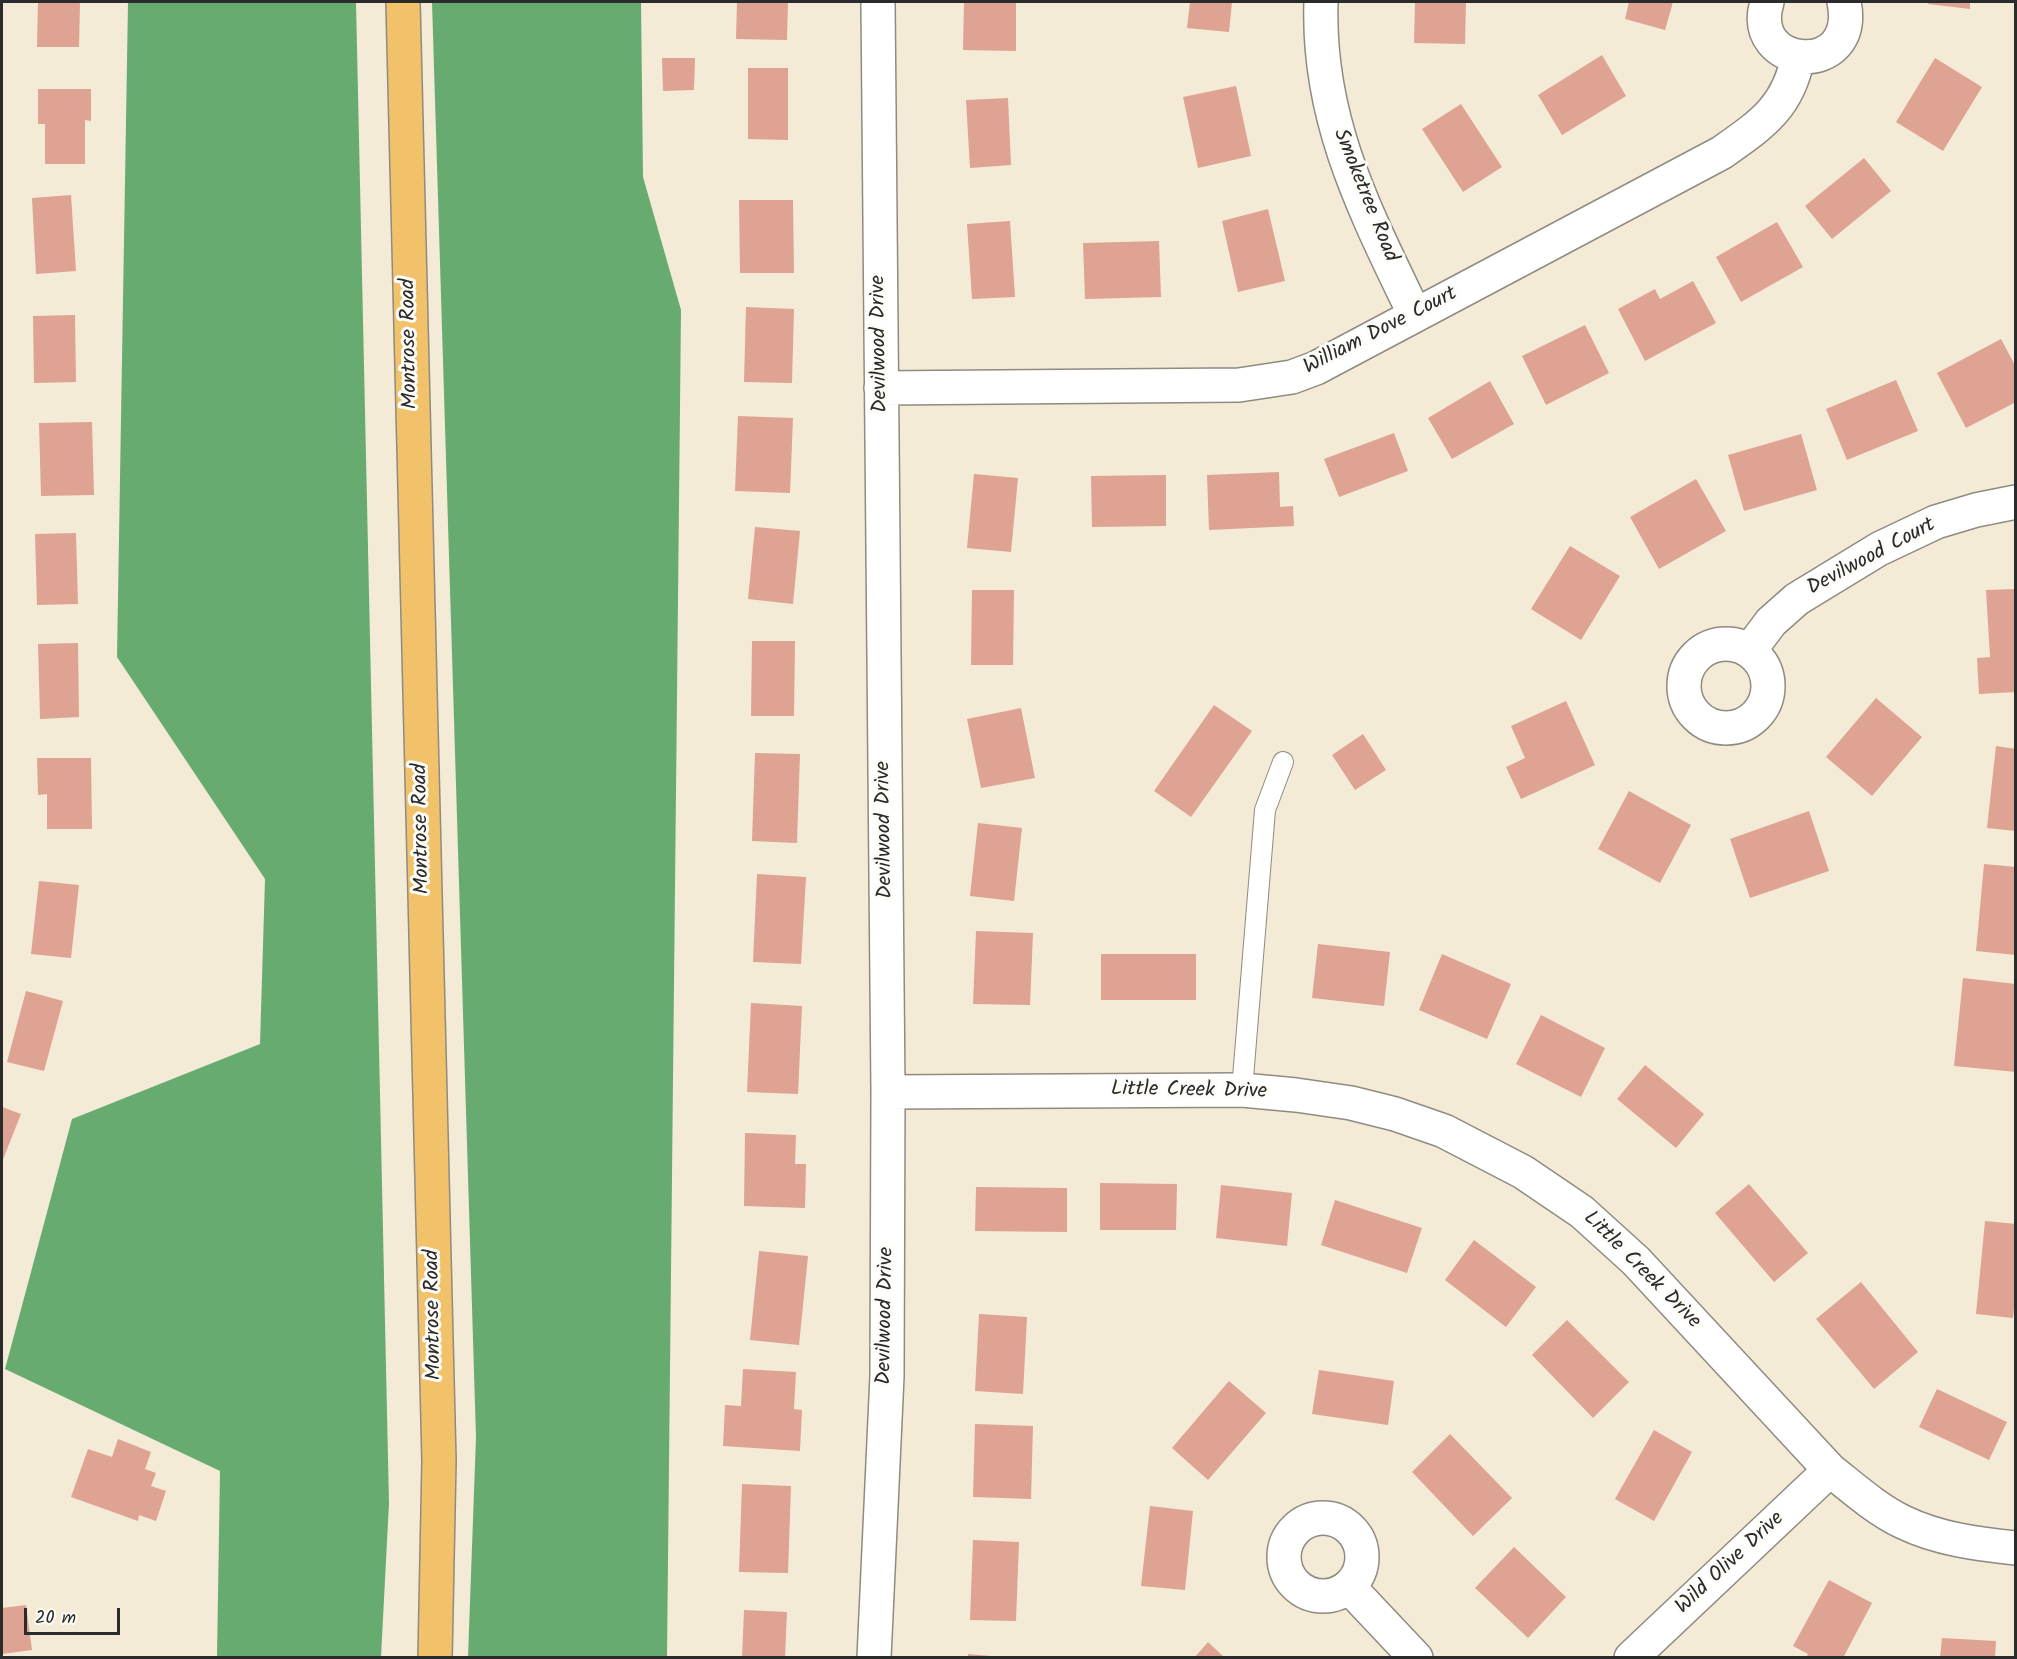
<!DOCTYPE html>
<style>
body{margin:0}
#map{position:relative;width:2017px;height:1659px;overflow:hidden;background:#f3ebd6;font-family:Kalam,sans-serif}
canvas{display:block}
.frame{position:absolute;inset:0;border:3px solid #2b2b2b;pointer-events:none}
.scale{position:absolute;left:24px;top:1608px;width:96px;height:27px;box-sizing:border-box;border:3px solid #2b2b2b;border-top:0;padding-left:8px;font-size:18px;line-height:21px;white-space:nowrap;color:#2b2b2b;-webkit-text-stroke:4px #fdfcf7;paint-order:stroke}
</style>
<div id="map">
<canvas width="2017" height="1659"></canvas>
<div class="frame"></div>
<div class="scale">20 m</div>
</div>
<script>
const context = document.querySelector('canvas').getContext('2d');
context.lineJoin = 'round';
function fill(path, color) {
  context.fillStyle = color;
  context.fill(path, 'evenodd');
}
function stroke(path, color, width, dash) {
  context.strokeStyle = color;
  context.lineWidth = width;
  context.lineCap = dash ? 'butt' : 'round';
  context.setLineDash(dash || []);
  context.stroke(path);
}
function write(font, color, halo, rows, align = 'center') {
  context.font = font + ' Kalam,sans-serif';
  context.lineWidth = 6;
  context.setLineDash([]);
  context.textBaseline = 'middle';
  context.strokeStyle = halo;
  context.fillStyle = color;
  for (const [text, x, y, turn = 0] of rows) {
    context.save();
    context.translate(x, y);
    context.rotate((+turn || 0) * Math.PI / 180);
    context.textAlign = isNaN(turn) ? turn : align;
    if (halo) context.strokeText(text, 0, 0);
    context.fillText(text, 0, 0);
    context.restore();
  }
}
const forest = new Path2D(`
 M 128,2 L 356,2 L 389,1503 L 381,1657 L 217,1657 L 220,1471 L 5,1369 L 72,1119 L 260,1044 L 265,879 L 117,657 Z
 M 432,2 L 641,2 L 643,177 L 681,310 L 667,1657 L 468,1657 L 476,1437 Z`);
const building = new Path2D(`
 M 38,2 L 80,2 L 79,47 L 37,47 Z
 M 737,2 L 788,2 L 787,40 L 736,39 Z
 M 964,2 L 1016,2 L 1016,51 L 963,50 Z
 M 1190,2 L 1232,2 L 1229,32 L 1187,28 Z
 M 1415,2 L 1466,2 L 1465,44 L 1414,43 Z
 M 1629,2 L 1673,2 L 1665,30 L 1625,19 Z
 M 1928,2 L 1970,2 L 1970,9 L 1928,4 Z
 M 1602,55 L 1626,96 L 1562,135 L 1538,95 Z
 M 662,58 L 695,58 L 694,90 L 663,91 Z
 M 1935,58 L 1982,87 L 1943,151 L 1896,122 Z
 M 748,68 L 788,68 L 788,140 L 748,139 Z
 M 1236,86 L 1251,156 L 1198,168 L 1183,97 Z
 M 38,89 L 91,89 L 91,121 L 85,120 L 85,164 L 45,164 L 45,124 L 38,124 Z
 M 1008,98 L 1011,165 L 970,168 L 966,100 Z
 M 1461,104 L 1502,167 L 1463,192 L 1422,129 Z
 M 1864,158 L 1891,191 L 1832,239 L 1805,206 Z
 M 71,195 L 76,271 L 36,274 L 32,198 Z
 M 739,200 L 793,200 L 794,273 L 740,273 Z
 M 1268,209 L 1285,281 L 1238,292 L 1222,221 Z
 M 1010,221 L 1015,297 L 972,299 L 967,224 Z
 M 1777,222 L 1803,267 L 1741,302 L 1716,257 Z
 M 1159,241 L 1161,297 L 1085,299 L 1083,243 Z
 M 1693,281 L 1716,323 L 1645,361 L 1618,309 L 1655,289 L 1660,299 Z
 M 746,307 L 794,309 L 792,383 L 744,382 Z
 M 75,315 L 76,382 L 34,383 L 33,316 Z
 M 1585,325 L 1609,373 L 1546,405 L 1522,356 Z
 M 2001,339 L 2016,367 L 2016,402 L 1966,428 L 1937,373 Z
 M 1896,380 L 1918,431 L 1847,460 L 1826,409 Z
 M 1490,381 L 1514,424 L 1452,459 L 1428,418 Z
 M 738,416 L 793,418 L 790,493 L 735,491 Z
 M 92,422 L 94,495 L 41,496 L 39,423 Z
 M 1394,433 L 1408,471 L 1339,497 L 1324,459 Z
 M 1801,434 L 1817,490 L 1744,511 L 1728,455 Z
 M 1279,472 L 1280,507 L 1293,506 L 1294,526 L 1209,530 L 1207,475 Z
 M 974,474 L 1018,478 L 1011,552 L 967,548 Z
 M 1166,475 L 1166,526 L 1092,527 L 1091,476 Z
 M 1696,479 L 1726,531 L 1659,569 L 1630,517 Z
 M 755,527 L 800,531 L 793,604 L 748,599 Z
 M 76,533 L 78,604 L 37,605 L 35,534 Z
 M 1570,546 L 1620,576 L 1581,640 L 1531,609 Z
 M 2016,589 L 2016,692 L 1979,694 L 1977,658 L 1990,657 L 1986,590 Z
 M 972,590 L 1014,590 L 1013,665 L 971,665 Z
 M 752,641 L 795,641 L 794,716 L 751,716 Z
 M 78,643 L 79,717 L 40,719 L 38,644 Z
 M 1876,698 L 1922,737 L 1872,796 L 1826,757 Z
 M 1566,701 L 1595,765 L 1521,799 L 1506,767 L 1525,758 L 1511,726 Z
 M 1214,705 L 1252,731 L 1191,817 L 1154,791 Z
 M 1021,708 L 1035,778 L 981,788 L 967,719 Z
 M 1363,734 L 1386,770 L 1355,790 L 1332,755 Z
 M 1996,746 L 2016,749 L 2016,831 L 1987,828 Z
 M 755,753 L 800,754 L 797,843 L 752,841 Z
 M 37,758 L 91,758 L 92,829 L 47,829 L 47,794 L 38,795 Z
 M 1629,791 L 1691,825 L 1660,883 L 1598,849 Z
 M 1809,811 L 1829,871 L 1750,898 L 1730,839 Z
 M 978,823 L 1022,828 L 1014,901 L 970,896 Z
 M 1984,864 L 2016,867 L 2016,955 L 1976,951 Z
 M 757,874 L 806,877 L 801,964 L 753,962 Z
 M 39,881 L 79,885 L 71,958 L 31,954 Z
 M 976,931 L 1033,933 L 1030,1005 L 973,1004 Z
 M 1318,944 L 1390,952 L 1384,1006 L 1312,998 Z
 M 1101,954 L 1196,954 L 1196,1000 L 1101,1000 Z
 M 1442,954 L 1511,984 L 1487,1039 L 1419,1010 Z
 M 1963,978 L 2016,984 L 2016,1072 L 1954,1066 Z
 M 26,991 L 63,1001 L 44,1071 L 7,1062 Z
 M 751,1003 L 802,1006 L 798,1094 L 747,1092 Z
 M 1541,1015 L 1605,1048 L 1581,1097 L 1516,1064 Z
 M 1645,1065 L 1704,1114 L 1676,1148 L 1617,1099 Z
 M 2,1107 L 21,1114 L 2,1162 Z
 M 745,1133 L 796,1135 L 795,1164 L 806,1164 L 805,1208 L 744,1206 Z
 M 1100,1183 L 1177,1184 L 1176,1230 L 1100,1230 Z
 M 1749,1184 L 1808,1253 L 1774,1282 L 1715,1213 Z
 M 1221,1185 L 1292,1193 L 1287,1246 L 1216,1238 Z
 M 976,1187 L 1067,1188 L 1067,1232 L 975,1231 Z
 M 1335,1200 L 1422,1228 L 1407,1273 L 1321,1245 Z
 M 1985,1221 L 2016,1224 L 2016,1288 L 2013,1318 L 1976,1314 Z
 M 1474,1240 L 1536,1287 L 1506,1327 L 1445,1280 Z
 M 759,1251 L 808,1256 L 799,1345 L 750,1340 Z
 M 1861,1282 L 1918,1352 L 1874,1389 L 1816,1319 Z
 M 979,1314 L 1027,1317 L 1023,1394 L 975,1391 Z
 M 1567,1320 L 1629,1382 L 1593,1418 L 1532,1355 Z
 M 743,1369 L 796,1372 L 794,1409 L 802,1410 L 800,1451 L 723,1446 L 725,1405 L 741,1406 Z
 M 1319,1370 L 1394,1381 L 1388,1425 L 1312,1414 Z
 M 1229,1381 L 1266,1413 L 1208,1480 L 1172,1448 Z
 M 1937,1389 L 2007,1422 L 1989,1460 L 1919,1427 Z
 M 975,1424 L 1033,1426 L 1031,1499 L 973,1497 Z
 M 1654,1430 L 1692,1452 L 1654,1521 L 1615,1499 Z
 M 1450,1434 L 1512,1498 L 1473,1536 L 1412,1472 Z
 M 118,1439 L 151,1452 L 145,1469 L 156,1473 L 151,1486 L 166,1491 L 156,1521 L 139,1515 L 138,1521 L 71,1497 L 88,1449 L 112,1457 Z
 M 742,1484 L 791,1486 L 788,1573 L 739,1572 Z
 M 1150,1506 L 1193,1511 L 1185,1590 L 1141,1586 Z
 M 973,1540 L 1019,1542 L 1016,1621 L 970,1620 Z
 M 1514,1547 L 1566,1597 L 1528,1638 L 1475,1588 Z
 M 1829,1580 L 1872,1603 L 1843,1658 L 1806,1658 L 1808,1654 L 1793,1646 Z
 M 26,1605 L 32,1650 L 2,1654 L 2,1608 Z
 M 744,1610 L 787,1612 L 785,1658 L 742,1658 Z
 M 1942,1638 L 1996,1641 L 1995,1658 L 1940,1658 Z
 M 1208,1642 L 1225,1658 L 1194,1658 Z
 M 968,1654 L 991,1656 L 990,1658 L 968,1658 Z`);
const service = new Path2D(`
 M 1242,1090 L 1265,810 L 1283,762`);
const minor = new Path2D(`
 M 1321,2 C 1317,120 1365,211 1415,315
 M 1767,2 C 1746,71 1860,79 1844,2
 M 881,388 L 1239,385 L 1292,377 L 1316,368 L 1721,153 C 1761,125 1788,108 1798,57
 M1684 686a42 42 0 1 1 84 0a42 42 0 1 1-84 0Z
 M 1750,650 L 1771,622 L 1797,599 L 1879,549 L 1936,522 L 1976,510 L 2016,502
 M 888,1092 L 1242,1090 L 1296,1095 L 1351,1103 L 1395,1114 L 1444,1131 L 1523,1172 L 1582,1212 L 1636,1261 L 1830,1470 C 1853,1488 1876,1509 1903,1522 C 1938,1539 1977,1544 2016,1548
 M1284 1557a39 39 0 1 1 78 0a39 39 0 1 1-78 0Z
 M 1349,1587 L 1416,1658
 M 874,1658 L 887,1376 L 888,1092 L 878,2
 M 1631,1658 L 1830,1470`);
const primary = new Path2D(`
 M 403,2 L 439,1461 L 435,1658`);
const streetNames = [
 ["Smoketree Road",1364,196,68],
 ["William Dove Court",1381,332,-27],
 ["Montrose Road",411,344,-91],
 ["Devilwood Drive",881,344,-91],
 ["Devilwood Court",1872,558,-28],
 ["Montrose Road",423,829,-91],
 ["Devilwood Drive",886,830,-91],
 ["Little Creek Drive",1189,1092,1],
 ["Little Creek Drive",1641,1271,45],
 ["Montrose Road",435,1315,-91],
 ["Devilwood Drive",887,1316,-89],
 ["Wild Olive Drive",1731,1564,-43]
];
fill(forest, '#68ab70');
fill(building, '#dea392');
stroke(service, '#8f8b80', 22);
stroke(minor, '#8f8b80', 36);
stroke(primary, '#8f8b80', 36);
stroke(service, '#fff', 20);
stroke(minor, '#fff', 33);
stroke(primary, '#f2c26a', 33);
write('21px', '#2b2b2b', '#fdfcf7', streetNames);
</script>
